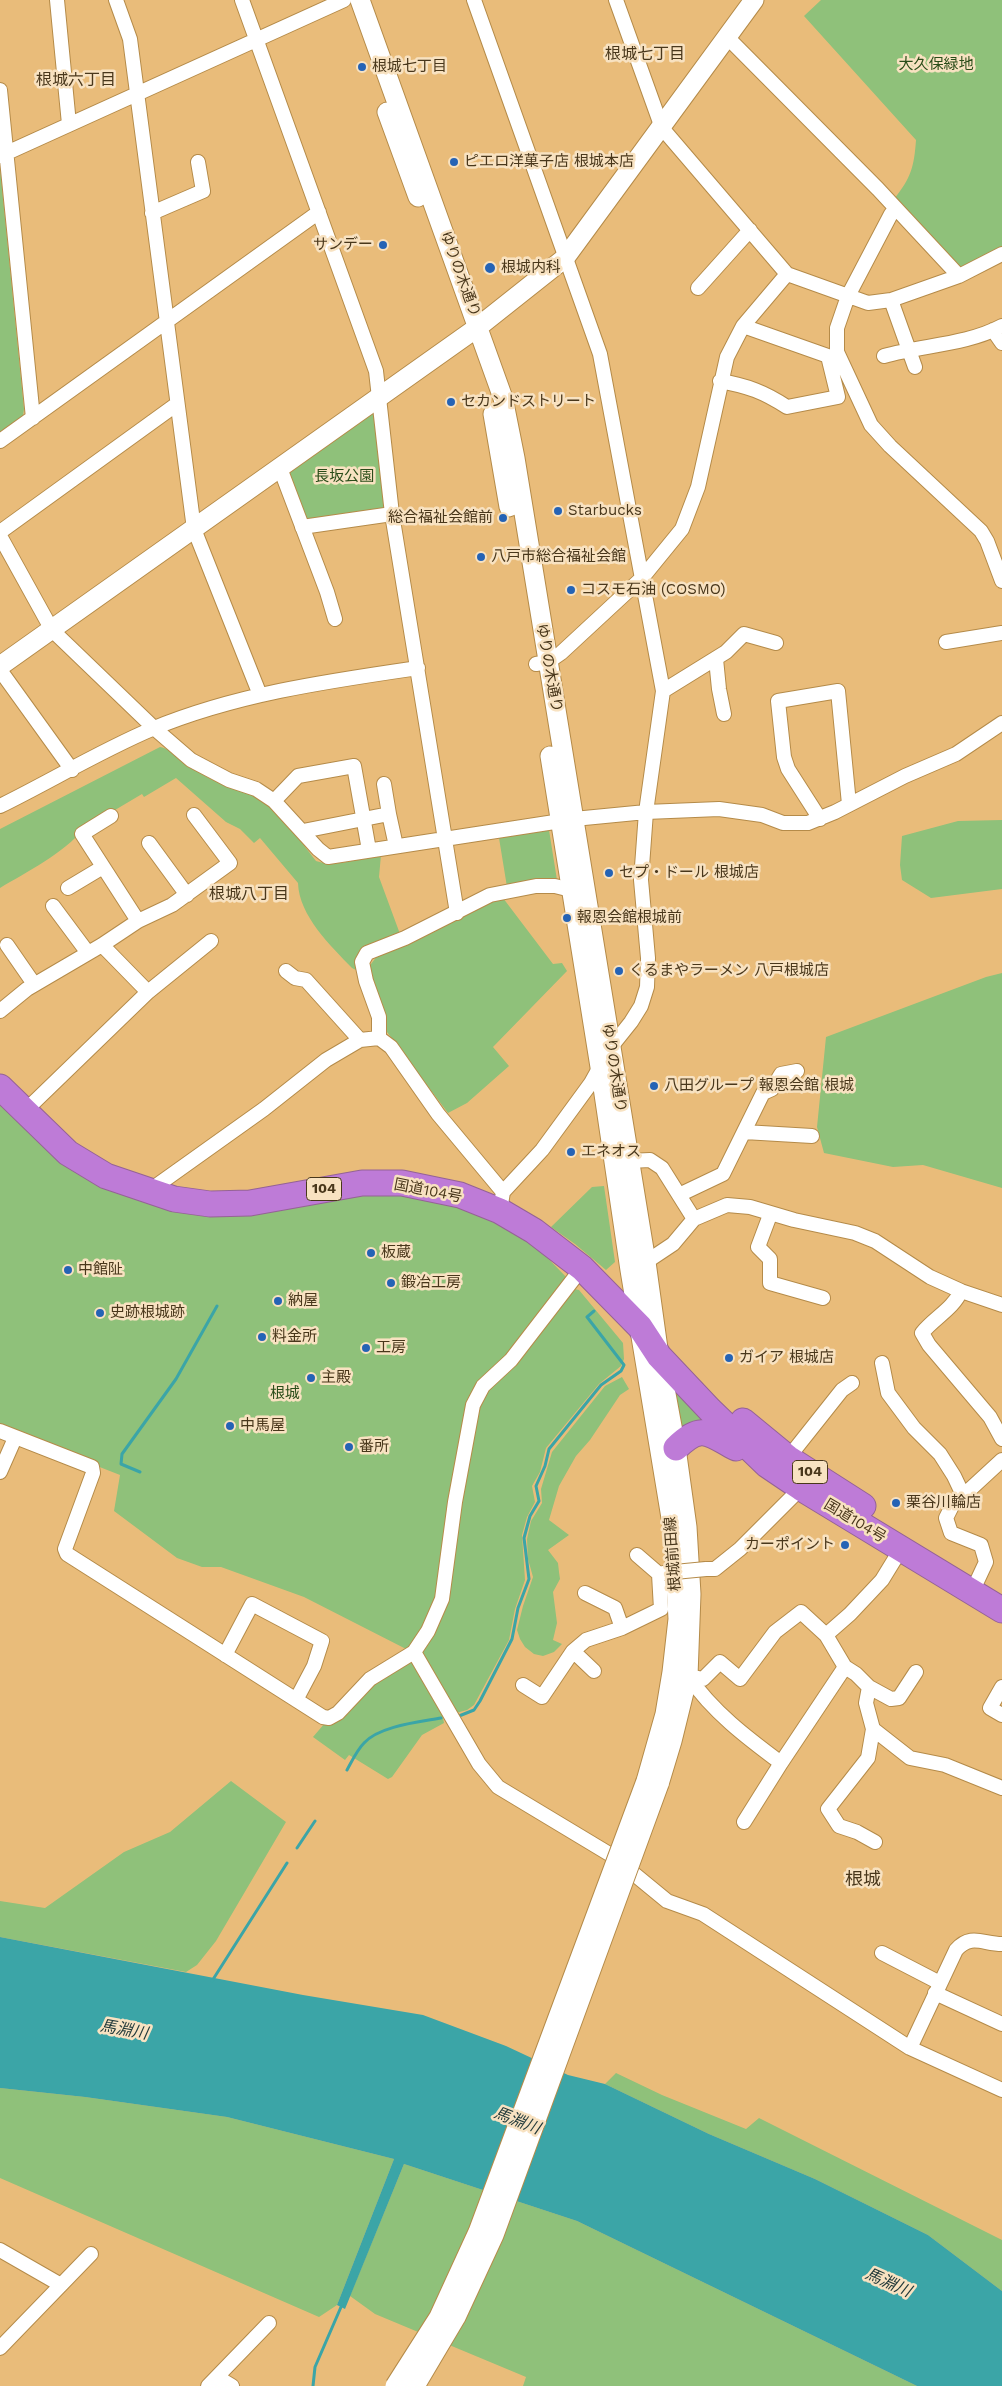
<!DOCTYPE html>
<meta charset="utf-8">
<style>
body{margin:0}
canvas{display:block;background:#e9bc7a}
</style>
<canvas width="1002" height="2386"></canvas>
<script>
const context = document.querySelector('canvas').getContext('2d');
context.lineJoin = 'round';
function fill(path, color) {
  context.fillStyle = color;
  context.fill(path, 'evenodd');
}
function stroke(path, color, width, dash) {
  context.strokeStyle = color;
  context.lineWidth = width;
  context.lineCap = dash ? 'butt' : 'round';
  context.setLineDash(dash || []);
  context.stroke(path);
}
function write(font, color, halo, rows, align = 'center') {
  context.font = font + ' "Work Sans","Noto Sans JP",sans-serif';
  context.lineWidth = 5;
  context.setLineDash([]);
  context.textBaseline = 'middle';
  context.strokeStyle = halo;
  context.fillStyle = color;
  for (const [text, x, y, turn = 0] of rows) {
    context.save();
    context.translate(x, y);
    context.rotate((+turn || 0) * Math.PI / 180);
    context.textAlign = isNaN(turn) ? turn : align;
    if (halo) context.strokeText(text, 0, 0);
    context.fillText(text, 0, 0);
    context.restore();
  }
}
const green = new Path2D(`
 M 821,0 L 1002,0 L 1002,248 L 965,268 L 958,268 L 894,199 C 911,178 914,167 916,140 L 804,16 Z
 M 0,168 L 24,409 L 23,416 L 0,432 Z
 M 380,397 L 392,514 L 302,527 L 280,468 Z
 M 160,747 C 173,749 192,768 205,776 C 219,785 237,786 252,794 C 278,808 298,838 316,861 C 335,868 361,858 381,855 L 379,877 L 400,934 L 379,943 L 358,971 L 352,968 C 331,946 299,916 298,883 L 260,838 L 254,843 L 240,829 L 226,822 L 176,778 L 144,797 L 142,794 L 83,829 C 66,852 25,873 0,888 L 0,829 Z
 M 1002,820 L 1002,889 L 931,898 L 902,880 L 900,865 L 902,836 L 958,821 Z
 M 549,830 L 557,880 L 507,887 L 499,838 Z
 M 503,898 L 553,964 L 562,963 L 567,971 L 493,1047 L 509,1066 L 467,1103 L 448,1113 L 384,1028 L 368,968 L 380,952 L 491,901 Z
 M 1002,973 L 1002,1188 L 923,1165 L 893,1167 L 824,1153 L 817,1127 L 826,1037 L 986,977 Z
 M 0,1099 L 158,1203 L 393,1190 L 484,1214 L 533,1243 L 569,1280 L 479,1389 L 439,1599 L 427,1624 L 408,1650 L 304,1597 L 221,1567 L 202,1567 L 177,1558 L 114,1511 L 120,1475 L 0,1428 Z
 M 604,1186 L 615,1262 L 606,1270 L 575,1244 L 551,1227 L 592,1187 Z
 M 574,1289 L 579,1290 L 623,1343 L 624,1359 L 621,1366 L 599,1384 L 546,1448 L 540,1472 L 532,1486 L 535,1502 L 527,1517 L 522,1535 L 525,1580 L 515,1609 L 509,1640 L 474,1705 L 467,1710 L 456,1713 L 422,1657 L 422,1651 L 441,1610 L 473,1417 L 483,1393 Z
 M 622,1377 L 629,1389 L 620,1395 L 590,1440 L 576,1456 L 559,1486 L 549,1520 L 569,1535 L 548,1550 L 558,1563 L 559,1572 L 560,1579 L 553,1592 L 557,1623 L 553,1640 L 562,1644 L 554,1652 L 543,1656 L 534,1654 L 525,1647 L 520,1639 L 517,1630 L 523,1606 L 533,1577 L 528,1559 L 527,1539 L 531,1521 L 542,1503 L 541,1489 L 552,1452 L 605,1386 Z
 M 673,1386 L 709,1424 L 700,1420 L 682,1427 Z
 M 406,1660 L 411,1662 L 442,1713 L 444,1723 L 422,1735 L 392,1777 L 388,1779 L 349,1755 L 345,1760 L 313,1737 C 339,1705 372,1681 406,1660 Z
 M 231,1781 L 286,1822 L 216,1941 L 197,1965 L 186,1972 L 0,1937 L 0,1901 L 45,1908 L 124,1852 L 170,1832 Z
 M 616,2073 L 662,2095 L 746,2129 L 759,2118 L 1002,2240 L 1002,2291 L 928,2235 L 815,2179 L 709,2134 L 605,2084 Z
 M 0,2088 L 85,2097 L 227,2117 L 394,2159 L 337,2305 L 319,2317 L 0,2178 Z
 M 404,2164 L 577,2221 L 917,2386 L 523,2386 L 526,2377 L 375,2314 L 350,2296 Z`);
const water = new Path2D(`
 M 0,1937 L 303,1995 L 423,2015 L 506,2046 L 568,2075 L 605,2084 L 709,2134 L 815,2179 L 928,2235 L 1002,2291 L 1002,2386 L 917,2386 L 577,2221 L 404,2164 L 345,2309 L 337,2305 L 394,2159 L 227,2117 L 85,2097 L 0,2088 Z`);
const stream = new Path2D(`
 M 140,1472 L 121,1464 L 122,1454 L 176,1379 L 217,1306
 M 459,1716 L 474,1710 L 480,1701 L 512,1639 L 518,1608 L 529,1579 L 524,1538 L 530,1516 L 539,1501 L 536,1486 L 545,1466 L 549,1449 L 601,1385 L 621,1371 L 624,1365 L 587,1317 L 594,1311
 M 347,1770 C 352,1761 357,1750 364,1743 C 379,1726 419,1722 441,1718
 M 297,1848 L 315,1821
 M 212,1981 L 287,1863
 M 313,2386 L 315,2367 L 341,2307`);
const street = new Path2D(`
 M 57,0 L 69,124
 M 116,0 L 130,39 L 194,529 L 260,695
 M 242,0 L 376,371 L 392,514 L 457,913
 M 474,0 L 600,354 L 663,691 L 646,812 L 641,880 L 648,958 L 647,987 L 641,1006 L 631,1022 L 611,1047 L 591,1083 L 542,1150 L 503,1192 L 500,1211
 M 616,0 L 662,128 L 787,274 L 868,303 L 891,300 L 959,276 L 1002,254
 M 727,37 L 878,189 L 959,276
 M 0,90 L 33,418
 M 0,156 L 344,0
 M 152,213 L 203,191 L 198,162
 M 891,214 L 848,296 L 837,328 L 837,352 L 871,425 L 890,446 L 981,531 L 987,541 L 1002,581
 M 698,288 L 750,230
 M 891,300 L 915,367
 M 993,330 L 1002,343
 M 884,356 C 923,345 966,345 1002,326
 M 720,381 C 748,386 764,392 787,407 L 838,397 L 828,356 L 743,326
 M 0,441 L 319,212
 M 280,468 L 327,592 L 335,619
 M 302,527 L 392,514
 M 0,532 L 177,404
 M 0,536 L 52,630 L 154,728 L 191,760 L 229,780 L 256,789 L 274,801 L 318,849 L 328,857 L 574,819 L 646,812 L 719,809 L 762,815 L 783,823 L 808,823 L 835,812 L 905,776 L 956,754 L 1002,723
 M 946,642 L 1002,633
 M 716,659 L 719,689 L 724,714
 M 536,664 L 548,662 L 561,653 L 642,578 L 682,529 L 698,487 L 727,357 L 743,326 L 787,274
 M 0,670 L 72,770
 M 663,691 L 726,652 L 744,634 L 776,643
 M 384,784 L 389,814
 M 274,801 L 298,776 L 354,766 L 369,850
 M 0,806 C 51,781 100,751 152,729 C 236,694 329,681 418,668
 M 111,816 L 82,834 L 138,921
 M 820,819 L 788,769 L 784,757 L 778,701 L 838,691 L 849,804
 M 303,831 L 389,814 L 396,846
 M 149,843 L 187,895
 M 68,888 L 103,867
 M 53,906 L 88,953
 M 7,945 L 34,984
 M 102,945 L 148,992
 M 286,971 L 295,978 L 306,980 L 360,1040
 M 0,1011 L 27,989 L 102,945 L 138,921 L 172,905 L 230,863 L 194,815
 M 379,1038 L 379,1017 L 366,981 L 362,962 L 367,953 L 405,938 L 490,895 L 536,886 L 555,886 L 571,890
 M 25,1111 L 148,992 L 211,941
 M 744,1132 L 812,1136
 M 629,1161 L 650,1160 L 662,1168 L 694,1219
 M 149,1191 L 264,1109 L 326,1060 L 360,1040 L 379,1038 L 391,1047 L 438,1114 L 503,1192
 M 681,1194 L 723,1174 L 763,1093 L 772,1089 L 781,1074 L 797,1071
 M 770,1215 L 758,1247 L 770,1259 L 770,1283 L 823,1298
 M 646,1262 L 673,1244 L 694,1219 L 727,1205 L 750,1207 L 794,1220 L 855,1233 L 875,1241 L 930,1277 L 961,1291 L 1002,1305
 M 961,1291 C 953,1309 934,1318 922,1333 L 929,1345 L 990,1417 L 1002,1439
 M 882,1363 L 888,1393 L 914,1428 L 940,1454 L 954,1476 L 963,1495
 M 0,1431 L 92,1467 L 93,1473 L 65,1549 L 67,1554 L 323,1717 L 329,1718 L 338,1713 L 370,1679 L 414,1652 L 428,1631 L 442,1599 L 455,1502 L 473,1405 L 483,1386 L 511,1360 L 582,1268
 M 788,1458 L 842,1390 L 852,1383
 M 0,1472 L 15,1438
 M 637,1555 L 659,1574
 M 706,1569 L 715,1569 L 740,1549 L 801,1488
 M 972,1592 L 986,1562 L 981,1545 L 951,1533 L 946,1518 L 952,1506 L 1002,1460
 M 585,1593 L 615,1608 L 622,1628
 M 826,1635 L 845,1667 L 856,1674 L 869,1687 L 866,1703 L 873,1729 L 868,1758 L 828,1809 L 839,1826 L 857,1832 L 875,1842
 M 573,1651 L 594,1671
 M 414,1652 L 479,1764 L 498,1787 L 611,1855 L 667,1901 L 703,1914 L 910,2048 L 1002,2090
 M 225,1655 L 252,1604 L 322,1641 L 314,1666 L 296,1700
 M 680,1674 L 703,1679 L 720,1662 L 740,1679 L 775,1632 L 801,1612 L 826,1635 L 850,1614 L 882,1580 L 901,1549
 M 688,1676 C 713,1712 746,1737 781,1763 L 845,1667
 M 523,1685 L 542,1697 L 573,1651 L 586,1640 L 622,1628 L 661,1609 L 659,1574 L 664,1573
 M 869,1687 L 891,1699 L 899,1698 L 916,1672
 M 1002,1687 L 990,1708 L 1002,1715
 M 873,1729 L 910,1758 L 945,1765 L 1002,1788
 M 744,1822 L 781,1763
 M 882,1953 L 940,1983
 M 935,1993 L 1002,2024
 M 910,2048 L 956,1950 C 971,1933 983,1944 1002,1944
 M 0,2250 L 61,2285
 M 0,2348 L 91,2254
 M 217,2377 L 232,2386
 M 208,2386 L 269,2323`);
const secondary = new Path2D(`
 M 360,0 L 503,398 L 515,458 L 646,1262 L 659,1356 L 676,1448 L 687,1527 L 691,1594 L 688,1676 L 672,1741 L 659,1784
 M 387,112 L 418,197
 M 493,414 L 509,507
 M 0,666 L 478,327 L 565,258 L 754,0
 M 550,756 L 600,1067 L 630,1270 L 673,1530 L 678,1619 L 672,1672 L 665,1714 L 646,1781`);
const highway = new Path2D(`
 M 0,1087 L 68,1153 L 106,1176 L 174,1199 L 210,1204 L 250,1203 L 362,1183 L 402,1183 L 460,1195 L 500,1211 L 534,1231 L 582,1268 L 640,1327 L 659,1356 L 710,1410 L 767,1465 L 801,1488 L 1002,1610
 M 743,1421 L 788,1458 L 863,1506
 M 676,1448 C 702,1422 709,1434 736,1448`);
const streetBridge = new Path2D(`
 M 664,1573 L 706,1569`);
const secondaryBridge = new Path2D(`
 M 395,2386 L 439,2317 L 478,2232 L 646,1781
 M 415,2386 L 456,2317 L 494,2235 L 659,1784`);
const markers = [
 [362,67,5,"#2563b5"],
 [454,162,5,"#2563b5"],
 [383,245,5,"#2563b5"],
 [490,268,6,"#2563b5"],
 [451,402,5,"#2563b5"],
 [558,511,5,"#2563b5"],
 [503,518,5,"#2563b5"],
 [481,557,5,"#2563b5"],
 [571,590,5,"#2563b5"],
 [609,873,5,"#2563b5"],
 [567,918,5,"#2563b5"],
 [619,971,5,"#2563b5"],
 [654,1086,5,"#2563b5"],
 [571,1152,5,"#2563b5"],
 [371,1253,5,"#2563b5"],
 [68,1270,5,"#2563b5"],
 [391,1283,5,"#2563b5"],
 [278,1301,5,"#2563b5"],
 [100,1313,5,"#2563b5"],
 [262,1337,5,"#2563b5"],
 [366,1348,5,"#2563b5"],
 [729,1358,5,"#2563b5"],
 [311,1378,5,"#2563b5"],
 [230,1426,5,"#2563b5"],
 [349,1447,5,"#2563b5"],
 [896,1503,5,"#2563b5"],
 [845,1545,5,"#2563b5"]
];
const shields = [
 [324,1189,35],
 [810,1472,35]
];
const shieldNames = [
 ["104",324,1189],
 ["104",810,1472]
];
const parkNames = [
 ["大久保緑地",936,65],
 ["長坂公園",344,477],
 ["根城",285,1394]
];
const poiNames = [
 ["根城七丁目",372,67],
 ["ピエロ洋菓子店 根城本店",464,162],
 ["サンデー",373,245,"right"],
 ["根城内科",501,268],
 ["セカンドストリート",461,402],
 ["Starbucks",568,511],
 ["総合福祉会館前",493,518,"right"],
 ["八戸市総合福祉会館",491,557],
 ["コスモ石油 (COSMO)",581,590],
 ["セプ・ドール 根城店",619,873],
 ["報恩会館根城前",577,918],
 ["くるまやラーメン 八戸根城店",629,971],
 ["八田グループ 報恩会館 根城",664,1086],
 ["エネオス",581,1152],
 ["板蔵",381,1253],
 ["中館阯",78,1270],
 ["鍛冶工房",401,1283],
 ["納屋",288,1301],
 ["史跡根城跡",110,1313],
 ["料金所",272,1337],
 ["工房",376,1348],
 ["ガイア 根城店",739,1358],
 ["主殿",321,1378],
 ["中馬屋",240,1426],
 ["番所",359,1447],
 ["栗谷川輪店",906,1503],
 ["カーポイント",835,1545,"right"]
];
const streetNames = [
 ["ゆりの木通り",460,274,70],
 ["ゆりの木通り",549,668,80],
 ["ゆりの木通り",614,1068,81],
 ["国道104号",428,1191,11],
 ["国道104号",855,1521,31],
 ["根城前田線",673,1554,-94]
];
const neighbourhoodNames = [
 ["根城七丁目",645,54],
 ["根城六丁目",76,80],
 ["根城八丁目",249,894]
];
const waterNames = [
 ["馬淵川",124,2030,10],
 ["馬淵川",517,2121,21],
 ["馬淵川",888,2283,24]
];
const quarterNames = [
 ["根城",863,1880]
];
fill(green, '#8fc17a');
fill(water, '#3ba5a7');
stroke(stream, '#3ba5a7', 3);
stroke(street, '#b58b49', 16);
stroke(secondary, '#b58b49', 21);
stroke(highway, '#956395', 27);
stroke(street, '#fff', 14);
stroke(secondary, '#fff', 19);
stroke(highway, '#be7bd7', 25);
stroke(streetBridge, '#b58b49', 16, []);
stroke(secondaryBridge, '#b58b49', 21, []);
stroke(streetBridge, '#fff', 14);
stroke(secondaryBridge, '#fff', 19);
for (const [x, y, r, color] of markers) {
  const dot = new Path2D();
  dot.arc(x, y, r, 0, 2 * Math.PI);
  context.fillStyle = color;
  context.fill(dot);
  stroke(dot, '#f8e2c1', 2);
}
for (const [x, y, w] of shields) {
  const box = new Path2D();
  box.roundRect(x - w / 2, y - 11.5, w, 23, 4);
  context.fillStyle = '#f8e2c1';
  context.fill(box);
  stroke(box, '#49371b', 1);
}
write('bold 14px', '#49371b', null, shieldNames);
write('15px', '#2a4d19', '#f8e2c1', parkNames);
write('15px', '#49371b', '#f8e2c1', poiNames, 'left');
write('15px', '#49371b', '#f8e2c1', streetNames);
write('16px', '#49371b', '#f8e2c1', neighbourhoodNames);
write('italic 16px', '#1f3738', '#f8e2c1', waterNames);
write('18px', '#49371b', '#f8e2c1', quarterNames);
</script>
